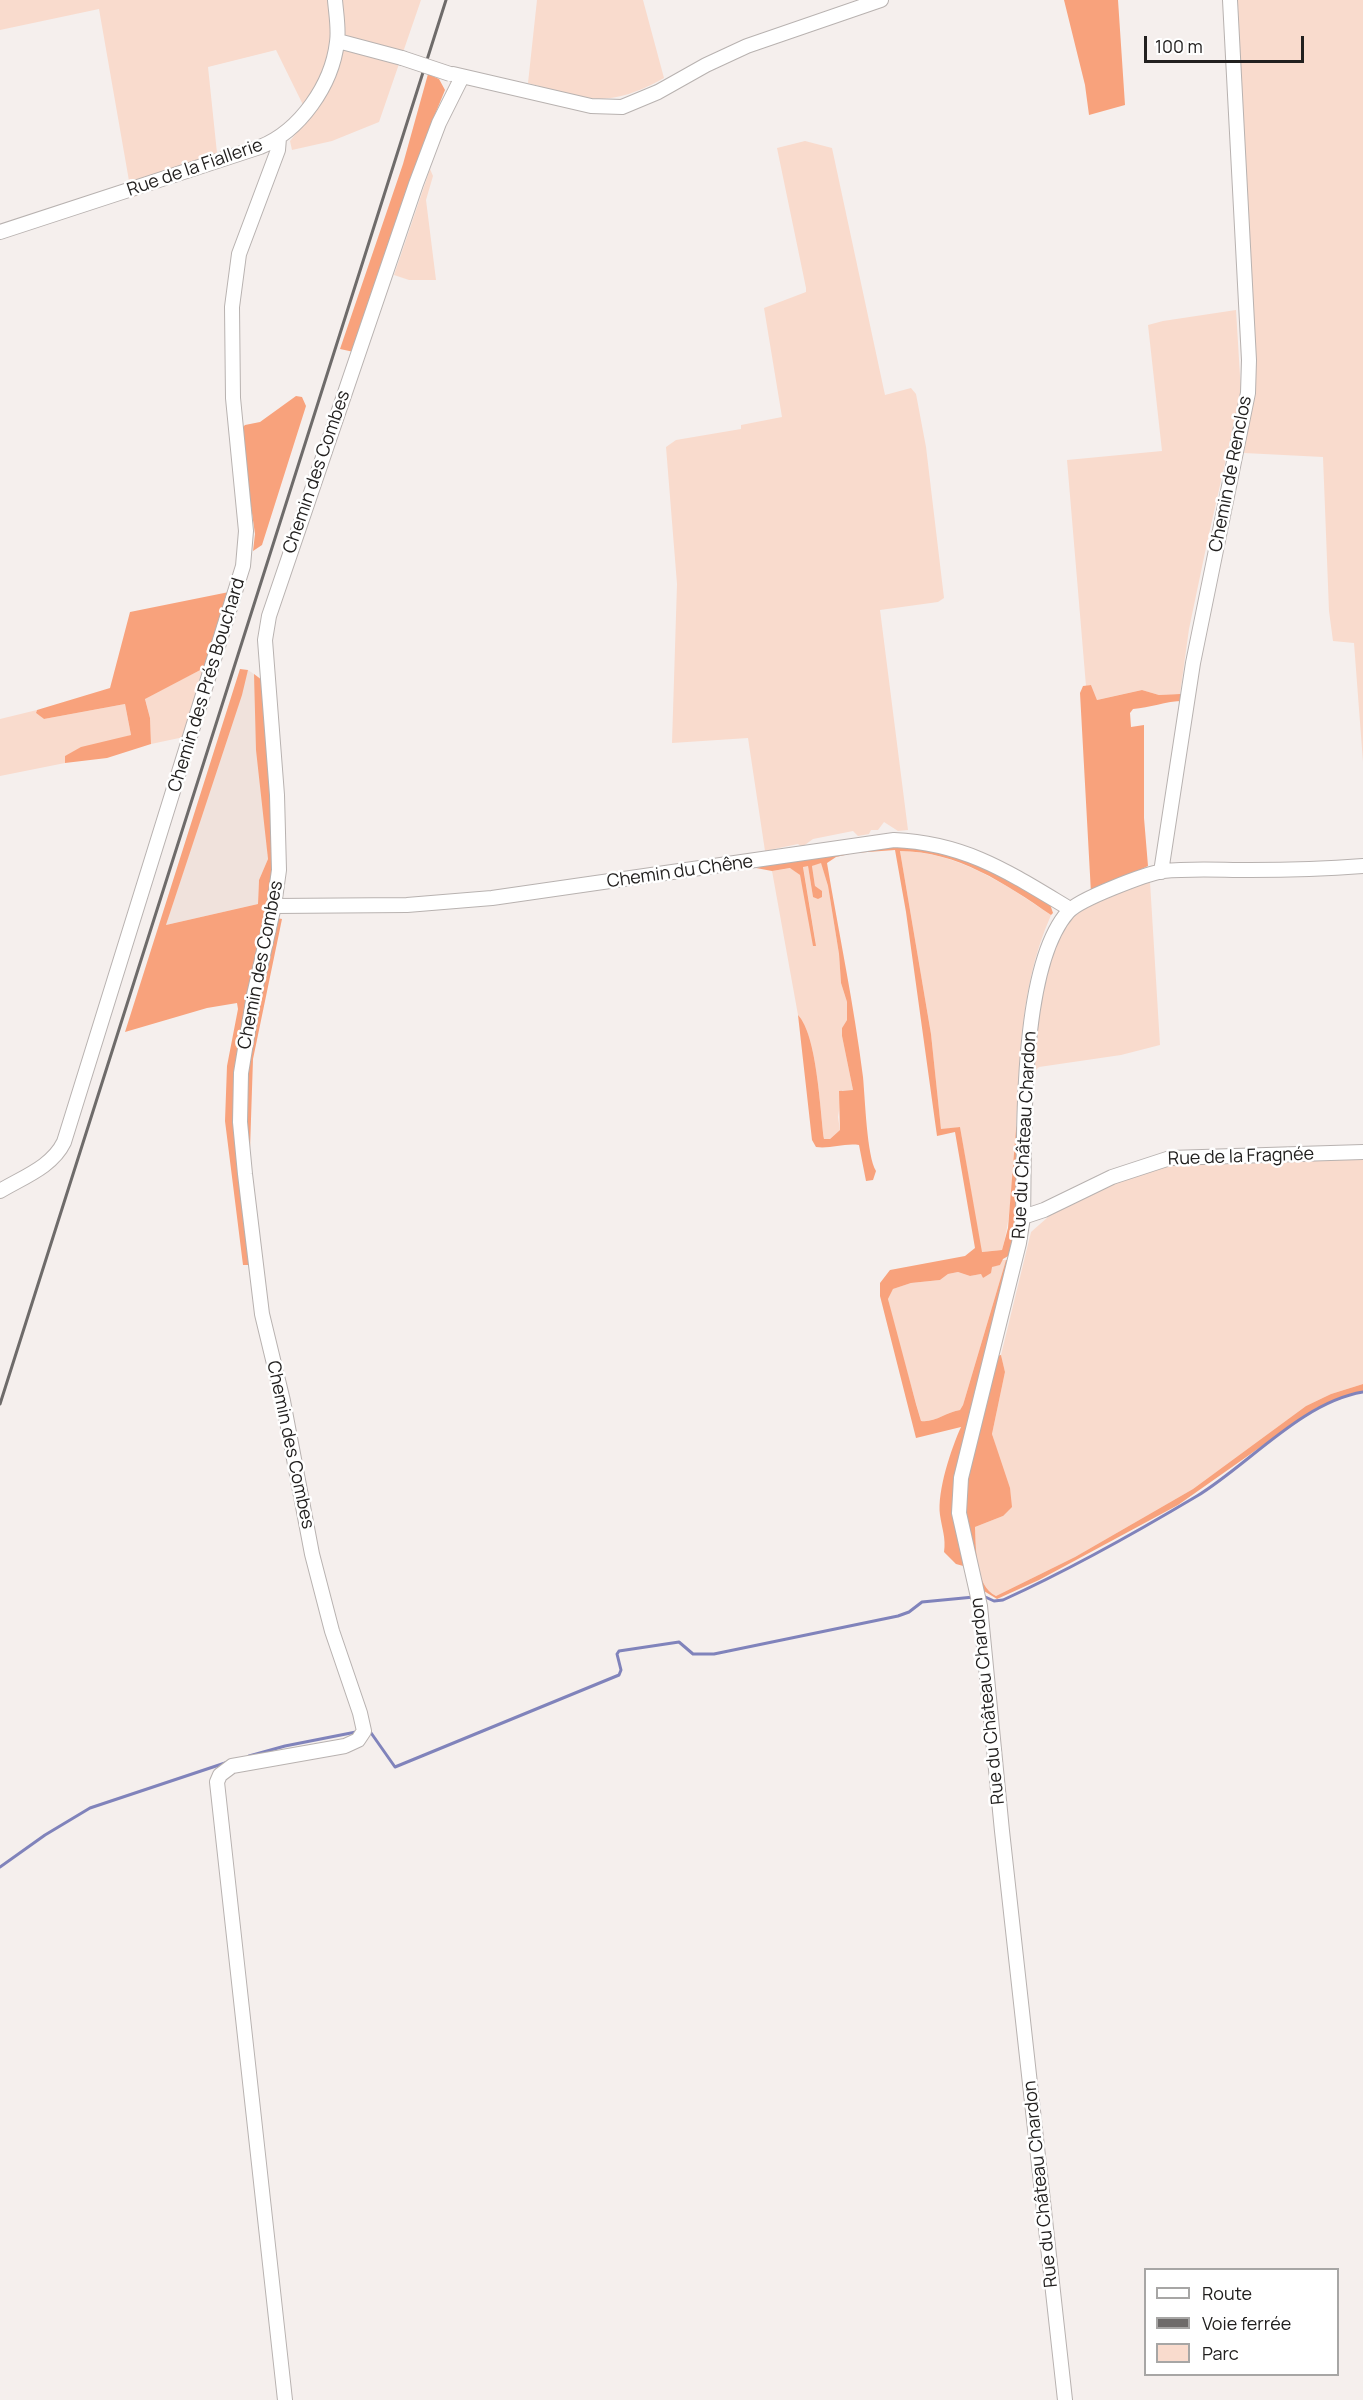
<!DOCTYPE html>
<meta charset="utf-8">
<style>
body{margin:0}
#map{position:relative;width:1363px;height:2400px;overflow:hidden;background:#f5efed;font-family:Manrope,sans-serif}
canvas{display:block}
.legend{position:absolute;left:1144px;top:2268px;width:195px;height:108px;box-sizing:border-box;background:#fff;border:2px solid #a7a6a5;margin:0;padding:8px 10px;list-style:none;font-size:18px;color:#22201f}
.legend li{display:flex;align-items:center;gap:12px;height:30px}
.legend b{width:30px;border:2px solid #a7a6a5}
.scale{position:absolute;left:1144px;top:36px;width:160px;height:27px;box-sizing:border-box;border:3px solid #22201f;border-top:0;padding-left:8px;font-size:18px;line-height:21px;white-space:nowrap;color:#22201f;-webkit-text-stroke:4px #fff;paint-order:stroke}
</style>
<div id="map">
<canvas width="1363" height="2400"></canvas>
<ul class="legend">
<li><b style="height:8px;background:#fff"></b>Route</li>
<li><b style="height:8px;background:#6e6b6a"></b>Voie ferrée</li>
<li><b style="height:16px;background:#f9dbcd"></b>Parc</li>
</ul>
<div class="scale">100 m</div>
</div>
<script>
const context = document.querySelector('canvas').getContext('2d');
context.lineJoin = 'round';
function fill(path, color) {
  context.fillStyle = color;
  context.fill(path, 'evenodd');
}
function stroke(path, color, width, dash) {
  context.strokeStyle = color;
  context.lineWidth = width;
  context.lineCap = dash ? 'butt' : 'round';
  context.setLineDash(dash || []);
  context.stroke(path);
}
function write(font, color, halo, rows, align = 'center') {
  context.font = font + ' Manrope,sans-serif';
  context.lineWidth = 5;
  context.setLineDash([]);
  context.textBaseline = 'middle';
  context.strokeStyle = halo;
  context.fillStyle = color;
  for (const [text, x, y, turn = 0] of rows) {
    context.save();
    context.translate(x, y);
    context.rotate((+turn || 0) * Math.PI / 180);
    context.textAlign = isNaN(turn) ? turn : align;
    if (halo) context.strokeText(text, 0, 0);
    context.fillText(text, 0, 0);
    context.restore();
  }
}
const built = new Path2D(`
 M 248,670 L 254,674 L 255,685 L 268,859 L 259,880 L 258,904 L 166,925 Z`);
const green = new Path2D(`
 M 0,0 L 421,0 L 379,122 L 332,141 L 292,150 L 290,141 L 309,117 L 276,50 L 208,67 L 217,153 L 147,179 L 151,190 L 132,198 L 99,9 L 0,30 Z
 M 537,0 L 643,0 L 664,78 C 607,110 586,99 528,83 Z
 M 1238,0 L 1363,0 L 1363,762 L 1354,643 L 1333,641 L 1329,611 L 1323,457 L 1244,453 L 1252,397 L 1241,159 Z
 M 805,141 L 832,148 L 885,395 L 911,388 L 916,394 L 926,447 L 944,598 L 938,602 L 880,610 L 908,830 L 898,831 L 884,822 L 878,830 L 871,830 L 869,834 L 858,836 L 853,831 L 813,839 L 802,847 L 798,844 L 765,851 L 748,738 L 672,743 L 677,584 L 666,447 L 676,440 L 741,429 L 741,425 L 782,417 L 764,308 L 806,292 L 806,288 L 777,148 Z
 M 430,169 L 433,176 L 426,200 L 436,280 L 409,280 L 394,275 Z
 M 1236,310 L 1241,392 L 1207,543 L 1189,629 L 1180,694 L 1159,695 L 1142,690 L 1097,700 L 1091,685 L 1086,686 L 1067,460 L 1162,451 L 1148,325 L 1163,321 Z
 M 206,667 L 184,737 L 151,744 L 150,718 L 145,698 Z
 M 125,704 L 131,735 L 65,756 L 65,763 L 0,776 L 0,719 L 37,710 L 36,713 L 44,719 Z
 M 900,851 C 958,852 1005,884 1051,915 C 1016,994 1020,1079 1014,1164 C 1011,1193 1010,1222 1002,1250 L 981,1252 L 960,1127 L 941,1130 L 931,1034 Z
 M 821,862 L 828,886 L 839,954 L 841,983 L 847,1002 L 847,1020 L 842,1028 L 842,1036 L 853,1090 L 842,1090 L 838,1117 L 840,1130 L 830,1139 L 824,1139 C 820,1109 817,1035 798,1015 L 772,871 L 791,868 L 800,875 L 816,945 L 803,866 L 808,866 L 813,897 L 815,886 L 812,866 Z
 M 1150,882 L 1160,1045 L 1121,1055 L 1039,1067 L 1031,1074 C 1035,1033 1041,953 1067,922 C 1083,904 1127,888 1150,882 Z
 M 1363,1159 L 1363,1384 L 1331,1394 L 1306,1406 L 1193,1489 L 1075,1557 L 996,1596 C 975,1586 976,1548 975,1527 L 1003,1516 L 1000,1461 L 992,1434 L 1005,1372 L 1001,1355 L 1031,1232 L 1056,1210 L 1098,1190 L 1169,1163 L 1174,1166 L 1185,1163 Z
 M 1002,1260 L 1006,1260 L 963,1405 L 960,1410 C 947,1412 934,1423 921,1421 L 894,1326 L 888,1299 L 893,1289 L 911,1283 L 940,1280 L 948,1274 L 958,1272 L 970,1276 L 981,1274 L 983,1278 L 992,1266 L 1000,1265 Z`);
const forest = new Path2D(`
 M 1064,0 L 1118,0 L 1125,105 L 1089,115 L 1085,85 Z
 M 428,74 L 439,79 L 445,90 L 427,134 L 418,169 L 354,352 L 340,349 L 403,164 Z
 M 296,396 L 302,397 L 306,406 L 262,545 L 253,551 L 255,534 L 240,430 L 245,425 L 260,422 Z
 M 229,592 L 206,667 L 145,699 L 150,718 L 151,744 L 107,758 L 65,763 L 65,756 L 81,747 L 131,735 L 125,704 L 44,719 L 36,713 L 37,710 L 110,688 L 130,612 Z
 M 240,669 L 248,670 L 242,695 L 166,925 L 258,904 L 259,880 L 268,859 L 256,750 L 254,674 L 262,680 L 276,861 L 267,916 L 282,919 L 253,1059 L 250,1149 L 239,1151 L 251,1265 L 243,1265 L 225,1121 L 227,1066 L 238,1009 L 237,1003 L 207,1008 L 125,1032 Z
 M 1091,685 L 1097,700 L 1142,690 L 1159,695 L 1180,694 L 1183,695 L 1184,701 C 1165,701 1150,708 1133,709 L 1130,713 L 1131,727 L 1144,725 L 1144,818 L 1148,866 L 1091,893 L 1080,693 L 1083,686 Z
 M 904,845 L 965,856 L 1049,901 L 1053,913 L 1051,915 C 1006,884 957,851 900,851 L 931,1034 L 941,1129 L 960,1127 L 982,1252 L 1002,1250 L 1008,1228 L 1016,1129 L 1018,1122 L 1021,1125 L 1015,1227 L 1010,1255 L 1003,1259 L 1000,1265 L 992,1267 L 991,1273 L 983,1278 L 981,1274 L 970,1276 L 958,1272 L 948,1274 L 940,1280 L 911,1283 L 893,1289 L 888,1299 L 916,1404 L 921,1421 C 934,1423 947,1412 960,1410 L 963,1405 L 1006,1260 L 1011,1261 L 953,1494 L 967,1567 L 956,1564 L 944,1552 C 946,1538 942,1529 940,1515 C 937,1491 951,1449 961,1427 L 916,1438 L 880,1296 L 880,1283 L 890,1270 L 965,1256 L 975,1248 L 955,1132 L 937,1136 L 906,912 L 895,850 L 854,853 L 836,857 L 827,863 C 839,934 854,1005 863,1077 C 865,1098 867,1157 876,1171 L 873,1180 L 866,1181 L 859,1145 C 844,1143 830,1149 816,1147 L 812,1140 L 798,1015 C 817,1035 820,1109 824,1139 L 830,1139 L 840,1130 L 839,1091 L 853,1090 L 842,1036 L 842,1028 L 847,1020 L 847,1002 L 841,983 L 839,954 L 828,886 L 821,863 L 812,866 L 815,886 L 822,891 L 822,897 L 818,899 L 813,897 L 808,866 L 803,867 L 816,946 L 813,946 L 800,875 L 790,868 L 772,871 L 756,868 L 801,858 Z
 M 1001,1355 L 1005,1372 L 992,1434 L 1010,1488 L 1012,1507 L 1003,1516 L 975,1527 C 976,1548 975,1586 996,1596 L 1075,1557 L 1193,1489 L 1306,1406 L 1331,1394 L 1363,1384 L 1363,1391 L 1316,1408 L 1178,1505 L 1039,1580 L 997,1599 L 979,1588 L 963,1513 L 963,1488 L 996,1356 Z`);
const stream = new Path2D(`
 M 981,1595 L 994,1601 L 1003,1600 C 1069,1570 1135,1533 1197,1496 C 1248,1465 1302,1402 1363,1392
 M 369,1730 L 395,1767 L 619,1675 L 621,1670 L 617,1654 L 619,1651 L 679,1642 L 693,1654 L 714,1654 L 898,1616 L 909,1612 L 922,1602 L 974,1597
 M 249,1756 L 285,1746 L 356,1732
 M 0,1867 L 45,1835 L 90,1808 L 225,1763`);
const minor = new Path2D(`
 M 338,41 L 402,58
 M 453,74 L 591,106 L 622,107 L 658,92 L 706,65 L 747,46 L 881,0
 M 0,232 L 260,147 C 300,131 332,85 337,42 C 339,29 336,13 335,0
 M 1161,872 L 1193,663 L 1248,393 L 1249,360 L 1230,0
 M 274,906 L 407,905 L 492,898 L 894,840 C 966,843 1010,873 1070,909
 M 0,1191 C 23,1177 52,1167 64,1142 L 243,566 L 246,531 L 233,398 L 232,307 L 239,254 L 278,150 L 279,138
 M 1023,1217 L 1044,1210 L 1112,1177 L 1170,1158 L 1363,1152
 M 285,2400 L 217,1782 L 220,1775 L 232,1766 L 345,1746 L 358,1740 L 364,1731 L 360,1713 L 332,1631 L 312,1554 L 283,1401 L 262,1314 L 245,1174 L 240,1122 L 241,1073 L 254,995 L 274,906 L 279,870 L 277,795 L 265,640 L 269,616 L 416,184 L 439,123 L 462,77
 M 1065,2400 L 1002,1831 L 980,1606 L 959,1513 L 961,1478 L 1019,1243 L 1023,1217 C 1025,1141 1018,969 1068,912 C 1079,899 1146,874 1163,871 C 1192,868 1221,870 1250,870 C 1288,870 1325,869 1363,866`);
const rail = new Path2D(`
 M 0,1404 L 446,0`);
const minorBridge = new Path2D(`
 M 402,58 L 450,74`);
const streetNames = [
 ["Rue de la Fiallerie",195,168,-19],
 ["Chemin des Combes",317,472,-71],
 ["Chemin de Renclos",1231,474,-79],
 ["Chemin des Prés Bouchard",207,685,-73],
 ["Chemin du Chêne",680,872,-8],
 ["Chemin des Combes",261,965,-79],
 ["Rue du Château Chardon",1025,1135,-87],
 ["Rue de la Fragnée",1241,1157,-2],
 ["Chemin des Combes",290,1445,78],
 ["Rue du Château Chardon",988,1701,-96],
 ["Rue du Château Chardon",1041,2184,-96]
];
fill(built, '#f0e2dc');
fill(green, '#f9dbcd');
fill(forest, '#f8a27c');
stroke(stream, '#8083bb', 3);
stroke(minor, '#b8b2b0', 16);
stroke(minor, '#fff', 14);
stroke(rail, '#6e6b6a', 3);
stroke(minorBridge, '#b8b2b0', 16, []);
stroke(minorBridge, '#fff', 14);
write('18px', '#22201f', '#fff', streetNames);
</script>
